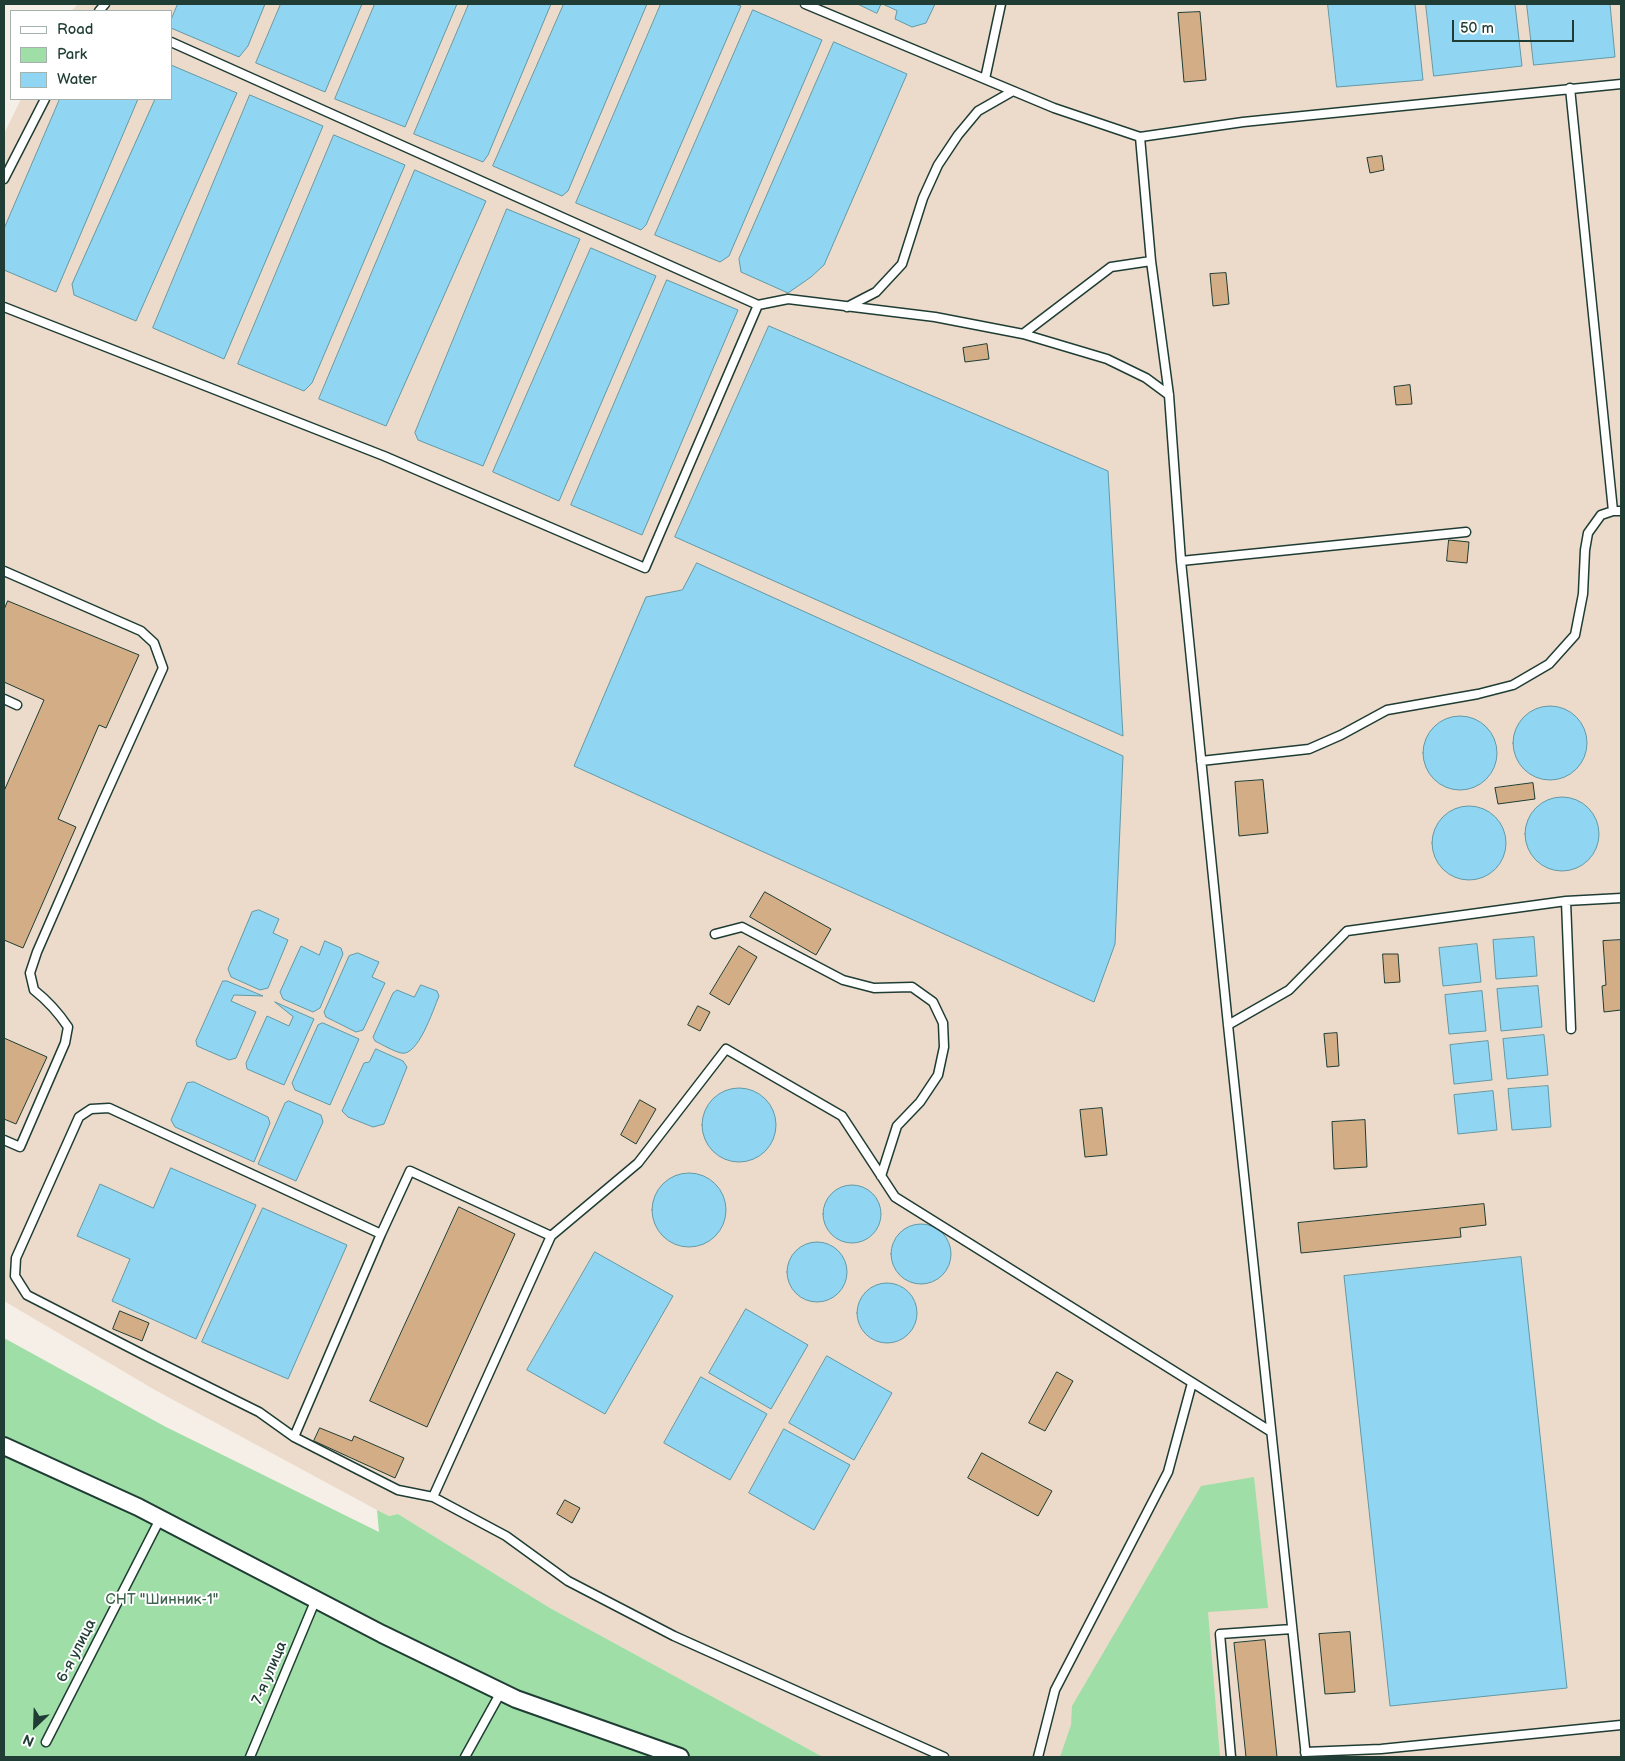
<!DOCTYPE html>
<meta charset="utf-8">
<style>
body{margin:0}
#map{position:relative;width:1625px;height:1761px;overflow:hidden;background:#f6efe7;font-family:"Balsamiq Sans",sans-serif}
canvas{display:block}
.frame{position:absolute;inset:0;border:5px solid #1f3d34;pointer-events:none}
.legend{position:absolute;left:10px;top:10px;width:162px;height:90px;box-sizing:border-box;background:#fff;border:1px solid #a5b1ae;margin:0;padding:6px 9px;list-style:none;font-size:15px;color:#1f3d34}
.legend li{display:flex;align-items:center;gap:10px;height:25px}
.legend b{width:25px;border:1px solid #a5b1ae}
.north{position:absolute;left:10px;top:1701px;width:50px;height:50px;-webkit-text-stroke:4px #fff;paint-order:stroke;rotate:204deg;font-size:14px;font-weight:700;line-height:20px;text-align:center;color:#1f3d34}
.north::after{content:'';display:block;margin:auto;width:18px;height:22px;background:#1f3d34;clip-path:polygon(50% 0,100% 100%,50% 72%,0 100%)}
.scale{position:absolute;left:1452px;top:20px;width:122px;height:22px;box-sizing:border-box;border:2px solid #1f3d34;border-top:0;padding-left:6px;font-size:15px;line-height:18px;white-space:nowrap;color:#1f3d34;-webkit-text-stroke:4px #fff;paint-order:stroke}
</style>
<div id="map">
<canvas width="1625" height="1761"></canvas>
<div class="frame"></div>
<ul class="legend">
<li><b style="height:6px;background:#fff"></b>Road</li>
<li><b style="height:14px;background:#9fdea6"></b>Park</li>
<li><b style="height:14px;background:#90d6f2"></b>Water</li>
</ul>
<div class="north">N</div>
<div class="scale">50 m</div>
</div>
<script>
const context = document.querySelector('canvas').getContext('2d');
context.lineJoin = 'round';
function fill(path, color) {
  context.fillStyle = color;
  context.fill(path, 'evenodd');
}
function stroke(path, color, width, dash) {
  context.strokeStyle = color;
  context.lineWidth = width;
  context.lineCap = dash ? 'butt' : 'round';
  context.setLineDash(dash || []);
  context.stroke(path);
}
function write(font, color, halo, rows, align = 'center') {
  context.font = font + ' "Balsamiq Sans",sans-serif';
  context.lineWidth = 4;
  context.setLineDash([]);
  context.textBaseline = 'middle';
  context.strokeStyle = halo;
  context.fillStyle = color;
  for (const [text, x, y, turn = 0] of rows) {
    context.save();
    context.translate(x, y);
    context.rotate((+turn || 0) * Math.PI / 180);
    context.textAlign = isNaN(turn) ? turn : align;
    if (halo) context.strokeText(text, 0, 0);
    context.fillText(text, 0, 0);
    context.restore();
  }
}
const built = new Path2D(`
 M 78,4 L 1621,4 L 1621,1757 L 823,1757 L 550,1608 L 398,1514 L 389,1516 L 377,1510 L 155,1390 L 4,1301 L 4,134 L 21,99 L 171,99 L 171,11 L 71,11 Z`);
const green = new Path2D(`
 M 4,1338 L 166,1427 L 379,1532 L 377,1510 L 389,1516 L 398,1514 L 550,1608 L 823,1757 L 8,1757 L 4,1755 Z
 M 1254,1477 L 1268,1608 L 1208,1612 L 1220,1757 L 1060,1757 L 1071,1725 L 1072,1706 L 1201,1486 Z`);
const water = new Path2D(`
 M 178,4 L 265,4 L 248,46 L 239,57 L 171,28 L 171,20 Z
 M 281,4 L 362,4 L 325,92 L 256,63 Z
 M 375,4 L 457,4 L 405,127 L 335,99 Z
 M 469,4 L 551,4 L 488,155 L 483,162 L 414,134 Z
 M 564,4 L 647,4 L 568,191 L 562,196 L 493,166 Z
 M 661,4 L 735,4 L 741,6 L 646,225 L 641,230 L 576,203 Z
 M 858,4 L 881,4 L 877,13 Z
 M 883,4 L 935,4 L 926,23 L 912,27 L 895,19 L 897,11 Z
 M 1328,4 L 1415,4 L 1423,80 L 1337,87 Z
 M 1426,4 L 1515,4 L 1522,66 L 1434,76 Z
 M 1527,4 L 1610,4 L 1615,57 L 1534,65 Z
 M 753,10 L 822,40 L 729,256 L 720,262 L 655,235 Z
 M 834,42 L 907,74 L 824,265 L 811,277 L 788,293 L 741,272 L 739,259 Z
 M 171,65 L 237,93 L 136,321 L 74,295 L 72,284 L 155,99 L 171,99 Z
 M 250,95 L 323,126 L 224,359 L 153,328 Z
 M 60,99 L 138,99 L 56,292 L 4,270 L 4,229 Z
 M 334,135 L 405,165 L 312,383 L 304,391 L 238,364 Z
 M 415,170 L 486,201 L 386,426 L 319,399 Z
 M 507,209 L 580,239 L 483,466 L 418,440 L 415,433 Z
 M 591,248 L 656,276 L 559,501 L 493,472 Z
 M 667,280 L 738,310 L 642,535 L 571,505 Z
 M 769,326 L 1108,471 L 1123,736 L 675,537 Z
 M 697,563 L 1123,756 L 1115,944 L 1094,1002 L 574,766 L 646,597 L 682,590 Z
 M1513 743a37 37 0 1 1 74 0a37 37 0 1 1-74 0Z
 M1423 753a37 37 0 1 1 74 0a37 37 0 1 1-74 0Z
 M1525 834a37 37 0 1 1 74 0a37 37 0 1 1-74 0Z
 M1432 843a37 37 0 1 1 74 0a37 37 0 1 1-74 0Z
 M 259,910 L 279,919 L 273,933 L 288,940 L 268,988 L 260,990 L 231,977 L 228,969 L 252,912 Z
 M 1534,937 L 1537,976 L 1496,979 L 1493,940 Z
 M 325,941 L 341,948 L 343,954 L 320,1008 L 313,1012 L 283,999 L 280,992 L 301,946 L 319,955 Z
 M 1477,944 L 1481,982 L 1443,986 L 1439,948 Z
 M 358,953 L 379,962 L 372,977 L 385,983 L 363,1030 L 356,1032 L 326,1017 L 324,1012 L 349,956 Z
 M 223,981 L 227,981 L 263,996 L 234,995 L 231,1001 L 256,1012 L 236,1058 L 229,1060 L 197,1046 L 196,1041 Z
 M 421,985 L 437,991 L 439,996 C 433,1010 418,1057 401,1053 C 393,1051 383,1045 375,1041 L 373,1037 L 393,993 L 397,990 L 414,997 Z
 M 1538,986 L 1542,1027 L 1501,1031 L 1497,989 Z
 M 1482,991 L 1486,1031 L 1449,1034 L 1445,995 Z
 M 275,1002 L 314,1019 L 284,1085 L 247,1069 L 246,1063 L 267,1016 L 289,1026 L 293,1017 Z
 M 323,1023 L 359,1039 L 330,1105 L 295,1090 L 292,1083 L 318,1025 Z
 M 1544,1035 L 1548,1075 L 1507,1079 L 1503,1039 Z
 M 1488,1041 L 1492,1080 L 1454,1084 L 1450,1045 Z
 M 376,1049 L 403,1061 L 407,1067 L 384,1124 L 373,1127 L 348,1117 L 342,1111 L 364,1063 L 369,1062 Z
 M 194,1082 L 268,1117 L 270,1123 L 254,1162 L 175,1127 L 171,1120 L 187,1083 Z
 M 1548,1086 L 1551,1127 L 1512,1130 L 1508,1089 Z
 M702 1125a37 37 0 1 1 74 0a37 37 0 1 1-74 0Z
 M 1493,1091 L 1497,1130 L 1458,1134 L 1454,1095 Z
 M 289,1101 L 321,1115 L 323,1122 L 296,1181 L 258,1164 L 285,1103 Z
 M 171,1168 L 256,1205 L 196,1339 L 112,1301 L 130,1259 L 77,1236 L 100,1184 L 153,1208 Z
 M652 1210a37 37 0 1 1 74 0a37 37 0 1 1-74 0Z
 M823 1214a29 29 0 1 1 58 0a29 29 0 1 1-58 0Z
 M 263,1208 L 347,1245 L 288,1379 L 202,1342 Z
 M891 1254a30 30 0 1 1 60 0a30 30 0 1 1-60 0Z
 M787 1272a30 30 0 1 1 60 0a30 30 0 1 1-60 0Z
 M 595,1252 L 673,1296 L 605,1414 L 527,1370 Z
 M 1521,1257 L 1567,1688 L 1390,1706 L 1344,1276 Z
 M857 1313a30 30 0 1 1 60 0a30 30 0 1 1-60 0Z
 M 746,1309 L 808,1345 L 771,1409 L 709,1373 Z
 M 827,1356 L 892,1393 L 854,1460 L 789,1423 Z
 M 701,1377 L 767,1414 L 730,1480 L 664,1443 Z
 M 784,1429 L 850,1465 L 814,1530 L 749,1493 Z`);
const building = new Path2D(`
 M 1200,12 L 1206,80 L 1184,82 L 1178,13 Z
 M 1382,156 L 1384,170 L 1370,173 L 1367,158 Z
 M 1226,273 L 1229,304 L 1213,306 L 1210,274 Z
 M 987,344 L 989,359 L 965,362 L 963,348 Z
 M 1410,385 L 1412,404 L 1396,405 L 1394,387 Z
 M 1449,540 L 1469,542 L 1467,563 L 1447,561 Z
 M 8,601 L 139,655 L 106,728 L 99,725 L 58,819 L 76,827 L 23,948 L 4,940 L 4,791 L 44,700 L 4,682 L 4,610 Z
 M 1263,780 L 1268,833 L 1239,836 L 1235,782 Z
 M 1533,783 L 1535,799 L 1498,804 L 1495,788 Z
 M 765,892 L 831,929 L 816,955 L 750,917 Z
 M 1621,940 L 1621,1010 L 1604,1012 L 1602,986 L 1606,985 L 1603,941 Z
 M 739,946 L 757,957 L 729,1005 L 710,994 Z
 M 1383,954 L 1398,954 L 1400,982 L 1385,983 Z
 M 698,1006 L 710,1012 L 700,1031 L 688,1025 Z
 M 1337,1033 L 1339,1066 L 1327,1067 L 1324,1034 Z
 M 4,1038 L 47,1057 L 16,1124 L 4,1119 Z
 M 640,1100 L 656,1109 L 636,1144 L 621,1135 Z
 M 1102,1108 L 1107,1155 L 1085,1157 L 1080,1110 Z
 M 1365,1120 L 1367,1167 L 1334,1169 L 1332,1122 Z
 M 1484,1204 L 1486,1225 L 1460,1228 L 1461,1237 L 1301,1253 L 1298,1223 Z
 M 459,1207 L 515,1234 L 427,1427 L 370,1401 Z
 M 120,1311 L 149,1323 L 142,1341 L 113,1329 Z
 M 1057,1372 L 1073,1381 L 1045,1431 L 1029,1423 Z
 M 320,1428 L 352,1441 L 354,1436 L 404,1458 L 395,1478 L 314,1441 Z
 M 982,1453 L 1052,1491 L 1038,1516 L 968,1478 Z
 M 565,1500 L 580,1508 L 572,1523 L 557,1514 Z
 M 1350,1632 L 1355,1692 L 1325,1694 L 1319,1634 Z
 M 1265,1640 L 1277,1757 L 1246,1757 L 1234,1643 Z`);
const lane = new Path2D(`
 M 805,4 L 1054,108 L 1140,137 L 1243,122 L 1621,84
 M 99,11 L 105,4
 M 171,42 L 758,305 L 788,299 L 935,317 L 1023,334 L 1111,267 L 1151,261
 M 985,79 L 1001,4
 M 1570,88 L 1613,511 L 1621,511
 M 1140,137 L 1151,261 L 1169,395 L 1181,561 L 1228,1025 L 1306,1757
 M 4,179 L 45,99
 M 4,307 L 384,456 L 645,568 L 758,305
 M 847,307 L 876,292 L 902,264 L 923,198 L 938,165 L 958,135 L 978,111 L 1013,91
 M 1023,334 L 1107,359 L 1146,378 L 1169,395
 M 1181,561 L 1466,532
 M 4,571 L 141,631 L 154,643 L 163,668 L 102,803 L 37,952 L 30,973 L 34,990 C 48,1001 58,1012 68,1027 L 65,1043 L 20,1147 L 4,1140
 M 4,699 L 17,705
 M 1201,761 L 1309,749 L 1341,735 L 1387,710 L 1478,694 L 1513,685 L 1549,664 L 1575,635 L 1583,594 L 1585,550 L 1588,533 L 1601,515 L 1613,511
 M 1566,901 L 1571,1029
 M 715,934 L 742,927 L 843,980 L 874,988 L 912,987 L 933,1002 L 943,1023 L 944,1047 L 938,1075 L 920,1102 L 897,1126 L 881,1176
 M 1228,1025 L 1289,990 L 1347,931 L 1566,901 L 1621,898
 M 381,1234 L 109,1108 L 91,1109 L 79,1117 L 16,1258 L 15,1276 L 27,1295 L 146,1356 L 259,1412 L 294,1437 L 398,1490 L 433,1497
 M 294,1437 L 381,1234 L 410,1171 L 551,1236
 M 46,1742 L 160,1519
 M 1305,1752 L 1381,1749 L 1621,1725
 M 250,1757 L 316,1599
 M 465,1757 L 501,1692
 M 944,1757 L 674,1636 L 568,1581 L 506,1536 L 433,1497 L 551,1236 L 638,1163 L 726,1049 L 842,1116 L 895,1197 L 1270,1431
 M 1038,1757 L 1055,1690 L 1168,1472 L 1192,1383
 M 1231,1757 L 1220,1634 L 1292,1629`);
const street = new Path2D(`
 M 4,1446 L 138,1507 L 382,1634 L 516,1699 L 680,1757`);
const parkNames = [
 ["СНТ \"Шинник-1\"",162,1600]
];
const streetNames = [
 ["6-я улица",77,1651,-63],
 ["7-я улица",270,1673,-67]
];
fill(built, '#ecdbca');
fill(green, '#9fdea6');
fill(water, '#90d6f2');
stroke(water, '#6399a6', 1);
fill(building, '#d3ad85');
stroke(building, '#1f3d34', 1);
stroke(lane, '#1f3d34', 11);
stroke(street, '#1f3d34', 20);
stroke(lane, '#fff', 8);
stroke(street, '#fff', 16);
write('15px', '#3f6550', '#fff', parkNames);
write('15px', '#1f3d34', '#fff', streetNames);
</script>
